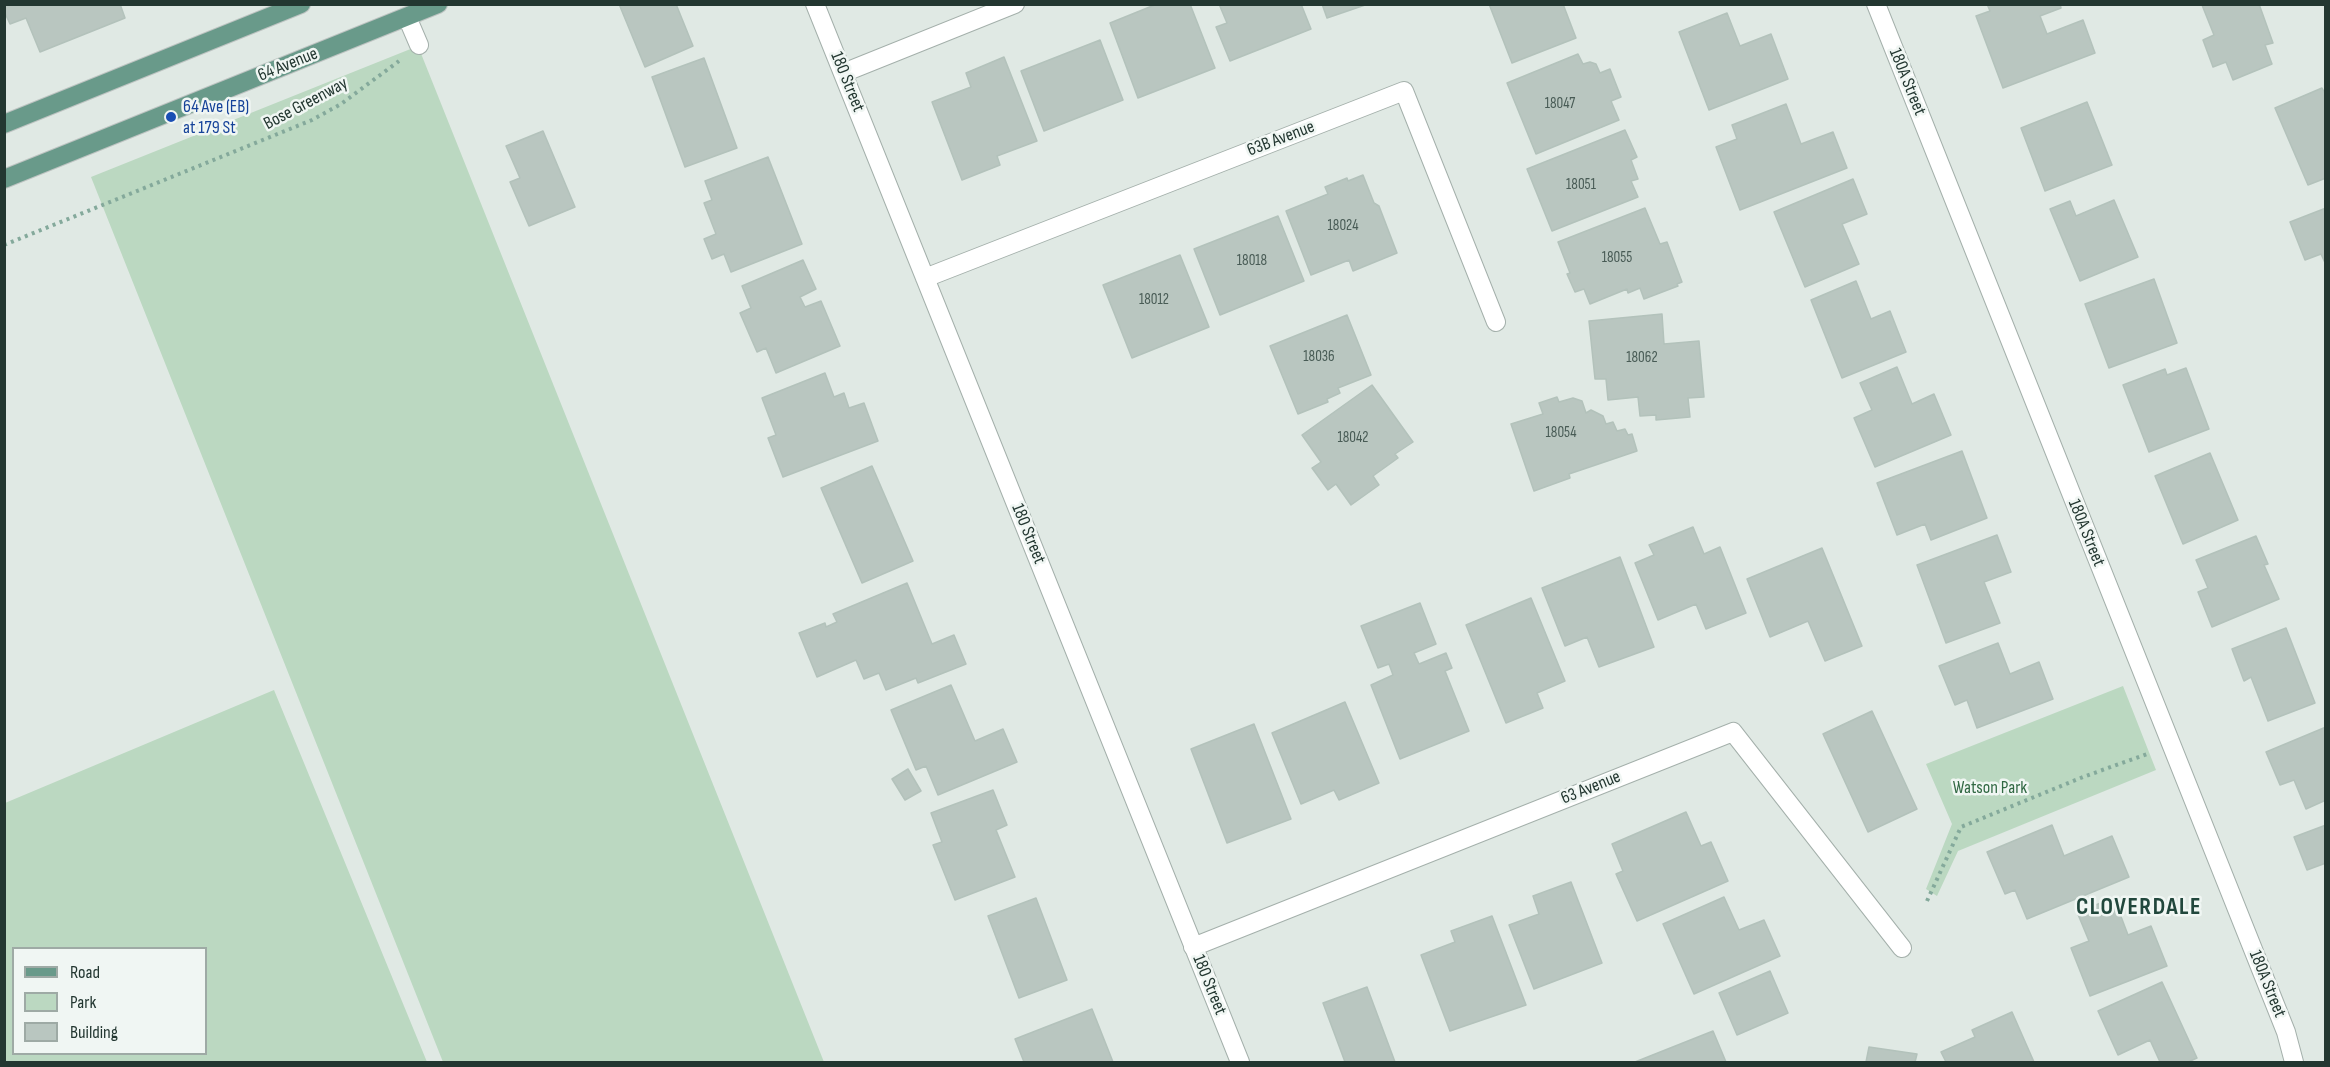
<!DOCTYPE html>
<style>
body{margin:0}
#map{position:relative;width:2330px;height:1067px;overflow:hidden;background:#e0e9e4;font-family:"Sofia Sans Condensed",sans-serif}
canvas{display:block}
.frame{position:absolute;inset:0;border:6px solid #233731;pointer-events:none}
.legend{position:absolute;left:12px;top:947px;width:195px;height:108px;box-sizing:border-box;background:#f0f6f3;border:2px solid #9eaaa5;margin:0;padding:8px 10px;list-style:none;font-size:18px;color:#233731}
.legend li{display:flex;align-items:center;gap:12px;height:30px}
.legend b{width:30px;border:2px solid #9eaaa5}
</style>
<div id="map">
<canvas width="2330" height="1067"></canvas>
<div class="frame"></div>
<ul class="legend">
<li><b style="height:8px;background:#699a8a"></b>Road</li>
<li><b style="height:16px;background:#bbd8c1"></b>Park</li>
<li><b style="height:16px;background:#b9c6c0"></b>Building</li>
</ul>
</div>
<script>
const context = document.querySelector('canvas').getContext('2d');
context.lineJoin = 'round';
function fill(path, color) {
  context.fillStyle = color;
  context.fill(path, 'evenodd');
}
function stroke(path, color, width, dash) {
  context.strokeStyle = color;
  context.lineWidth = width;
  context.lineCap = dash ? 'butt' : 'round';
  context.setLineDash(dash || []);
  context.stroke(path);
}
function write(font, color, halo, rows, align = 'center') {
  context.font = font + ' "Sofia Sans Condensed",sans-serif';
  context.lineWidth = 5;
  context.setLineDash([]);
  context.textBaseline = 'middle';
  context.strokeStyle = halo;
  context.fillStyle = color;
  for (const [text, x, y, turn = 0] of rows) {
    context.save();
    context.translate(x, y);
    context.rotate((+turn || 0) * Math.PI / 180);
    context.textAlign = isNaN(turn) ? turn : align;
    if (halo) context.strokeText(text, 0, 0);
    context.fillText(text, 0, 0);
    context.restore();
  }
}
const green = new Path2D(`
 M 418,46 L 824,1062 L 443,1062 L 91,177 Z
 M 2123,686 L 2156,770 L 1958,851 L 1937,896 L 1926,889 L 1952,824 L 1926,764 Z
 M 274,690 L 427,1062 L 5,1062 L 5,803 ZM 206,948 L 206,1054 L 14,1054 L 14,948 Z`);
const building = new Path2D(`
 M 4,4 L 120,4 L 125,18 L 40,52 L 26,18 L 10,24 L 4,11 Z
 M 619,4 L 676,4 L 693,46 L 645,67 Z
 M 1157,4 L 1190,4 L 1215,68 L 1138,98 L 1110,23 Z
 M 1219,4 L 1301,4 L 1311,29 L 1230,61 L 1216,27 L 1227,23 Z
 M 1322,4 L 1368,4 L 1327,18 Z
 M 1489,4 L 1563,4 L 1576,38 L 1512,63 Z
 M 1987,4 L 2060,4 L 2061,8 L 2040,16 L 2047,34 L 2083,20 L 2095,53 L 2003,88 L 1976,16 L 1990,11 Z
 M 2259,4 L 2273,43 L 2265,45 L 2272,64 L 2233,80 L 2226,62 L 2213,67 L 2203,40 L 2214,35 L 2202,5 Z
 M 1727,13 L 1740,46 L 1771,34 L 1788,79 L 1709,110 L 1679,32 Z
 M 1100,40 L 1123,100 L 1044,131 L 1021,71 Z
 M 1578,54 L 1583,64 L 1590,62 L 1596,64 L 1600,73 L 1610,69 L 1621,97 L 1611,101 L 1619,120 L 1536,154 L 1507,83 Z
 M 1004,57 L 1037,141 L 997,156 L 1000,165 L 962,180 L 932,102 L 971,87 L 966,73 Z
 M 704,58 L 737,148 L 685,167 L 652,77 Z
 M 2322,88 L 2326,95 L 2326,178 L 2308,185 L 2275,108 Z
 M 2087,102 L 2112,165 L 2045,191 L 2021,128 Z
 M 1786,104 L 1801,144 L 1833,132 L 1847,168 L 1740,210 L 1716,147 L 1737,139 L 1732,125 Z
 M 1625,130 L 1637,157 L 1631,160 L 1638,179 L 1631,181 L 1638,197 L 1552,231 L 1527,169 Z
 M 543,131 L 575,207 L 529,226 L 510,182 L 520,178 L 506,146 Z
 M 768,157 L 802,244 L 731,272 L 724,254 L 712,259 L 704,239 L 716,234 L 704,203 L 712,200 L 705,181 Z
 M 1363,175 L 1374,203 L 1379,206 L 1397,253 L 1353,271 L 1349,260 L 1311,275 L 1286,211 L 1328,194 L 1325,187 L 1347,178 L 1348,181 Z
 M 1853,179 L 1867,214 L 1842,224 L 1859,264 L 1805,287 L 1774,212 Z
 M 2114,200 L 2138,257 L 2080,281 L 2050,209 L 2070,201 L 2076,216 Z
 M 1645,208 L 1660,244 L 1667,242 L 1682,282 L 1677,284 L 1678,286 L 1644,299 L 1640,288 L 1628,293 L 1627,289 L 1590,304 L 1584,289 L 1575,292 L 1567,274 L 1570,273 L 1558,242 Z
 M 2326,208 L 2326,265 L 2321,254 L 2305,260 L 2290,222 Z
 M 1278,216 L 1304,281 L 1220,315 L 1194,249 Z
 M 1180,255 L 1209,327 L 1132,358 L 1103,285 Z
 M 803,260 L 816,289 L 800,297 L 805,307 L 821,301 L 840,346 L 776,373 L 766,348 L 757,352 L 740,313 L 751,308 L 742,286 Z
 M 2154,279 L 2177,343 L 2109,368 L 2085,304 Z
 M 1856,281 L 1871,319 L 1890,311 L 1906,352 L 1842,378 L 1811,300 Z
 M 1662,314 L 1664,344 L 1699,341 L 1704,397 L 1688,398 L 1690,417 L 1656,420 L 1656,415 L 1640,416 L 1638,397 L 1608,400 L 1606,379 L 1595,379 L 1589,321 Z
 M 1347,315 L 1371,375 L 1338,388 L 1340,393 L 1327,399 L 1328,402 L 1298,414 L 1270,346 Z
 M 1897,367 L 1912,404 L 1934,394 L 1951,435 L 1875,467 L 1854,418 L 1872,410 L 1860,383 Z
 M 2186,368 L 2209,429 L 2149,452 L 2123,385 L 2165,369 L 2167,375 Z
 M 825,373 L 834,397 L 844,393 L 849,408 L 864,403 L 878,441 L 783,477 L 768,438 L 776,435 L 762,398 Z
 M 1372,385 L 1413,442 L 1395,454 L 1398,458 L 1373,476 L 1379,485 L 1351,505 L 1336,484 L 1328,490 L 1312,468 L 1321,462 L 1302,435 Z
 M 1557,397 L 1559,402 L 1573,398 L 1582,401 L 1586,413 L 1591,410 L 1603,416 L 1606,424 L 1613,422 L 1617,431 L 1625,429 L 1628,435 L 1632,434 L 1637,451 L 1569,474 L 1570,478 L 1534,491 L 1511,424 L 1543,414 L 1539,403 Z
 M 1962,451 L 1987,518 L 1931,540 L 1925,524 L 1897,535 L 1877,483 Z
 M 2210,453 L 2238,520 L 2183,544 L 2155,476 Z
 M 872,466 L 913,561 L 862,583 L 821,488 Z
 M 1693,527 L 1704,554 L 1720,547 L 1746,613 L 1706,629 L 1696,604 L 1658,620 L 1635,563 L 1654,555 L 1649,545 Z
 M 1997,535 L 2011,572 L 1984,582 L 2000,623 L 1946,643 L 1917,565 Z
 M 2256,536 L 2268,564 L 2264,565 L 2279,599 L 2212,627 L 2198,592 L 2208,588 L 2196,560 Z
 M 1822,548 L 1862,646 L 1825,661 L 1808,621 L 1770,637 L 1747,579 Z
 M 1620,557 L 1654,647 L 1599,667 L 1587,637 L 1565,646 L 1542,588 Z
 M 907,583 L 932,644 L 954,635 L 966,664 L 918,683 L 916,678 L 886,690 L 879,673 L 864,679 L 856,660 L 817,677 L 799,633 L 825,623 L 826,627 L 837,622 L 833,614 Z
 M 1531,598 L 1565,681 L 1537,693 L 1543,708 L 1506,723 L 1466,625 Z
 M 1420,603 L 1436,644 L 1414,653 L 1419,664 L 1446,653 L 1452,668 L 1445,671 L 1469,731 L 1400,759 L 1371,685 L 1393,675 L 1389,664 L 1378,668 L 1361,626 Z
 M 2286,628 L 2315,703 L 2268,721 L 2251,677 L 2244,681 L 2232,649 Z
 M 1998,643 L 2010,674 L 2039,662 L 2053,699 L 1977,728 L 1967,700 L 1955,705 L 1939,666 Z
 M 951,685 L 975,741 L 1003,729 L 1017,762 L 938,795 L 926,766 L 916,770 L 891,710 Z
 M 1345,702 L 1379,783 L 1339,800 L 1334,790 L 1301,804 L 1272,733 Z
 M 1872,711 L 1917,809 L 1868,832 L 1823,734 Z
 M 1254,724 L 1291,819 L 1227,843 L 1191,749 Z
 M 2326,727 L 2326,800 L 2306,809 L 2294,780 L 2280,785 L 2266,752 Z
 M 908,769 L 921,791 L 905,800 L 892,779 Z
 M 993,790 L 1007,825 L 996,830 L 1015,877 L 955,900 L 933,845 L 942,842 L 931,813 Z
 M 1686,812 L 1701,846 L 1711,842 L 1728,881 L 1637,921 L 1616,874 L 1623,871 L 1612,844 Z
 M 2052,825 L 2064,856 L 2112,836 L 2129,877 L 2027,919 L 2015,890 L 2005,894 L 1987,852 Z
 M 2326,825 L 2326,863 L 2307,870 L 2294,837 Z
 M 1571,882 L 1602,963 L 1534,989 L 1509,925 L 1539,914 L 1533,896 Z
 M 1724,897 L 1739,930 L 1764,920 L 1780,956 L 1694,994 L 1663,924 Z
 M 1036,898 L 1067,980 L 1019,998 L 988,916 Z
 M 2114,898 L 2128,935 L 2151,926 L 2167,966 L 2090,996 L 2071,948 L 2089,941 L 2077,912 Z
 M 1492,916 L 1526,1005 L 1450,1031 L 1421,955 L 1455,942 L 1451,931 Z
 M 1770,971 L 1788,1013 L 1737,1035 L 1719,993 Z
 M 2162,982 L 2197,1058 L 2188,1062 L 2160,1062 L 2150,1040 L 2118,1055 L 2098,1011 Z
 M 1367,987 L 1395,1062 L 1345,1062 L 1323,1003 Z
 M 1092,1009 L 1113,1062 L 1024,1062 L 1015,1039 Z
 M 2012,1012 L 2034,1062 L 1946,1062 L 1941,1052 L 1975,1037 L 1972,1030 Z
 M 1713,1031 L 1726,1062 L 1635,1062 Z
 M 1869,1047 L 1917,1054 L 1915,1062 L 1866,1062 Z`);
const path = new Path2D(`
 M 4,245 L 312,120 L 341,104 L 399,61
 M 1927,901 L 1961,827 L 2083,777 L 2147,754`);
const minor = new Path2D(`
 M 815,4 L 1240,1062
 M 1876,4 L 2286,1032 L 2294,1062
 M 407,17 L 419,45
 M 843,73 L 1015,4
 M 925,278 L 1404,91 L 1496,322
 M 1193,947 L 1733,732 L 1902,948`);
const major = new Path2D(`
 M 4,124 L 301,4
 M 4,179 L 438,4`);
const markers = [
 [171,117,6,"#1a4fb4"]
];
const numberNames = [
 ["18047",1560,104],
 ["18051",1581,185],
 ["18024",1343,226],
 ["18055",1617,258],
 ["18018",1252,261],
 ["18012",1154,300],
 ["18036",1319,357],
 ["18062",1642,358],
 ["18054",1561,433],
 ["18042",1353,438]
];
const streetNames = [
 ["64 Avenue",288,65,-22],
 ["180 Street",847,82,68],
 ["180A Street",1907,82,68],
 ["Bose Greenway",306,104,-28],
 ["63B Avenue",1281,139,-21],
 ["180A Street",2086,533,68],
 ["180 Street",1028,534,68],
 ["63 Avenue",1591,788,-22],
 ["180A Street",2267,984,68],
 ["180 Street",1209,985,68]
];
const transitNames = [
 ["64 Ave (EB)",183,107],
 ["at 179 St",183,128]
];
const parkNames = [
 ["Watson Park",1990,788]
];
const districtNames = [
 ["CLOVERDALE",2139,908]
];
fill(green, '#bbd8c1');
fill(building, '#b9c6c0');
stroke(building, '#b3c2bb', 1.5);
stroke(minor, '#a4b0ab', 20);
stroke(major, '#bdc3c1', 20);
stroke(path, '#84a99b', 4, [3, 4.5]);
stroke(minor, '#fff', 18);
stroke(major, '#699a8a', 18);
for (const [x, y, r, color] of markers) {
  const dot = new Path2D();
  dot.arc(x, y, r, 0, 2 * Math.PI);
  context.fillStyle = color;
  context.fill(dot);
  stroke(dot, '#f0f6f3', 2);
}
write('15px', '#485b55', null, numberNames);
write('18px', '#233731', '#f0f6f3', streetNames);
write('18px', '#164399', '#f0f6f3', transitNames, 'left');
write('18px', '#326944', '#f0f6f3', parkNames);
context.letterSpacing = '1.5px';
write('bold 24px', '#21473c', '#f0f6f3', districtNames);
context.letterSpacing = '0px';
</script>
